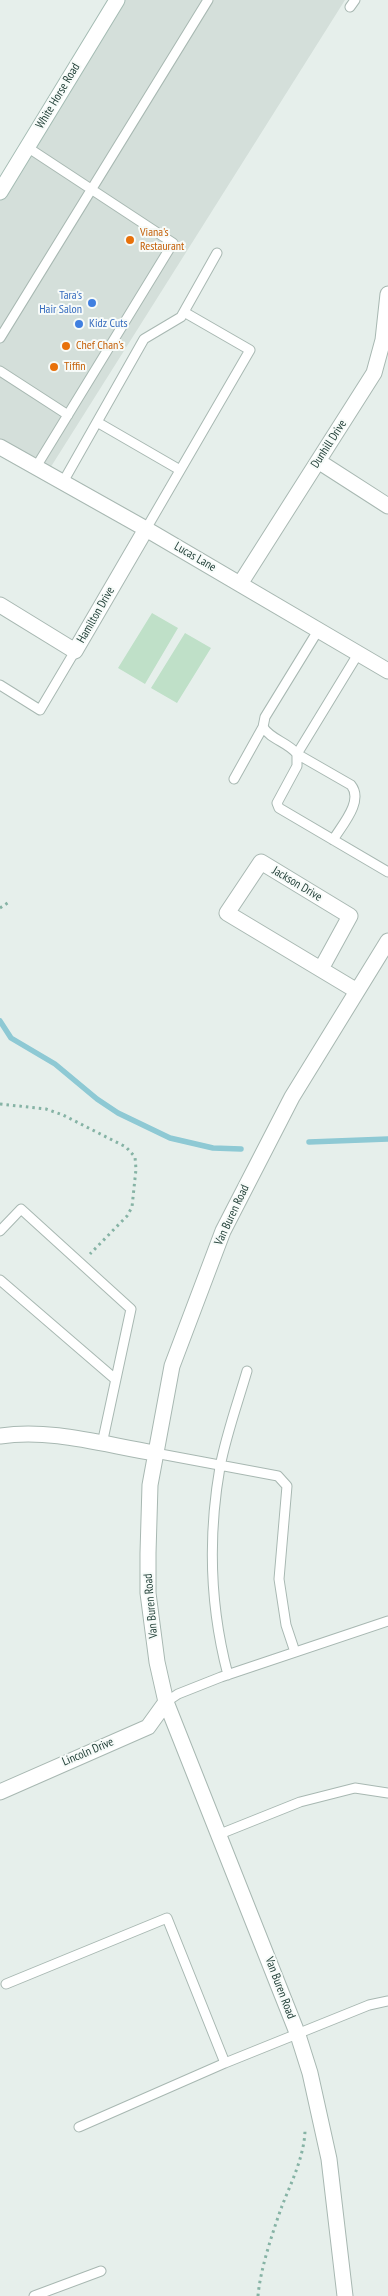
<!DOCTYPE html>
<style>
body{margin:0}
canvas{display:block;background:#e6efeb}
</style>
<canvas width="388" height="2296"></canvas>
<script>
const context = document.querySelector('canvas').getContext('2d');
context.lineJoin = 'round';
function fill(path, color) {
  context.fillStyle = color;
  context.fill(path, 'evenodd');
}
function stroke(path, color, width, dash) {
  context.strokeStyle = color;
  context.lineWidth = width;
  context.lineCap = dash ? 'butt' : 'round';
  context.setLineDash(dash || []);
  context.stroke(path);
}
function write(font, color, halo, rows, align = 'center') {
  context.font = font + ' "PT Sans Narrow",sans-serif';
  context.lineWidth = 4;
  context.setLineDash([]);
  context.textBaseline = 'middle';
  context.strokeStyle = halo;
  context.fillStyle = color;
  for (const [text, x, y, turn = 0] of rows) {
    context.save();
    context.translate(x, y);
    context.rotate((+turn || 0) * Math.PI / 180);
    context.textAlign = isNaN(turn) ? turn : align;
    if (halo) context.strokeText(text, 0, 0);
    context.fillText(text, 0, 0);
    context.restore();
  }
}
const built = new Path2D(`
 M 117,0 L 345,0 L 47,473 L 0,447 L 0,192 Z`);
const green = new Path2D(`
 M 152,613 L 178,628 L 145,684 L 118,668 Z
 M 185,633 L 211,648 L 177,703 L 151,688 Z`);
const stream = new Path2D(`
 M 0,1021 L 11,1038 L 55,1064 L 97,1099 L 118,1113 L 170,1138 L 213,1148 L 241,1149
 M 309,1142 L 388,1139`);
const path = new Path2D(`
 M 0,908 L 9,902
 M 0,1104 L 46,1109 L 63,1115 L 126,1147 L 135,1157 L 136,1169 L 132,1207 L 127,1216 L 90,1254
 M 258,2296 C 260,2270 273,2231 282,2206 C 291,2183 304,2157 305,2131`);
const service = new Path2D(`
 M 350,7 L 355,0
 M 27,147 L 173,243 L 36,467
 M 0,338 L 208,0
 M 0,371 L 68,415
 M 97,422 L 180,470
 M 63,482 L 144,339 L 181,317 L 217,253
 M 146,529 L 250,350 L 184,312
 M 319,629 L 265,717 L 263,727 C 271,740 288,742 297,754 L 297,766 L 277,803 L 279,808 L 388,872
 M 0,685 L 40,710 L 75,651
 M 234,779 L 263,727
 M 333,840 C 342,825 364,801 351,785 L 297,754 L 358,654
 M 0,1231 L 21,1209 L 131,1309 L 102,1444
 M 0,1280 L 115,1379
 M 155,1453 L 278,1476 L 287,1486 L 279,1579 L 286,1625 L 295,1652
 M 228,1675 C 210,1607 208,1536 220,1467 C 226,1435 238,1402 247,1371
 M 166,1702 L 178,1694 L 221,1677 L 388,1621
 M 220,1834 L 300,1802 L 355,1788 L 388,1793
 M 6,1984 L 167,1918 L 225,2063
 M 79,2127 L 225,2063 L 369,2005 L 388,2001
 M 34,2296 L 101,2271`);
const minor = new Path2D(`
 M 0,447 L 146,529 L 388,671
 M 318,461 L 388,506
 M 240,584 L 374,373 L 383,340 L 388,294
 M 0,605 L 75,651 L 146,529
 M 321,969 L 350,916 L 261,862 L 227,913 L 357,991
 M 0,1436 C 51,1428 105,1445 155,1453
 M 0,1792 L 148,1727 L 166,1702
 M 345,2296 L 329,2159 L 310,2073 L 298,2035 L 166,1702 L 157,1662 L 148,1593 L 148,1553 L 150,1485 L 172,1366 L 223,1231 L 292,1097 L 388,941`);
const secondary = new Path2D(`
 M 0,192 L 117,0`);
const markers = [
 [130,240,5,"#e8710a"],
 [92,303,5,"#3f7fe0"],
 [79,324,5,"#3f7fe0"],
 [66,346,5,"#e8710a"],
 [54,367,5,"#e8710a"]
];
const streetNames = [
 ["White Horse Road",58,96,-59],
 ["Dunhill Drive",329,444,-57],
 ["Lucas Lane",195,557,30],
 ["Hamilton Drive",96,615,-60],
 ["Jackson Drive",297,884,31],
 ["Van Buren Road",232,1215,-65],
 ["Van Buren Road",151,1606,-95],
 ["Lincoln Drive",88,1752,-23],
 ["Van Buren Road",280,1988,69]
];
const foodNames = [
 ["Viana's",140,233],
 ["Restaurant",140,247],
 ["Chef Chan's",76,346],
 ["Tiffin",64,367]
];
const shopNames = [
 ["Tara's",82,296],
 ["Hair Salon",82,310],
 ["Kidz Cuts",89,324,"left"]
];
fill(built, '#d4dfda');
fill(green, '#bfe0c8');
stroke(stream, '#8ec9d4', 5.5);
stroke(service, '#a8b8b2', 11);
stroke(minor, '#a8b8b2', 17);
stroke(secondary, '#a4bbb3', 17);
stroke(path, '#86b3a5', 3, [2.5, 4]);
stroke(service, '#fff', 9);
stroke(minor, '#fff', 15);
stroke(secondary, '#fff', 15);
for (const [x, y, r, color] of markers) {
  const dot = new Path2D();
  dot.arc(x, y, r, 0, 2 * Math.PI);
  context.fillStyle = color;
  context.fill(dot);
  stroke(dot, '#f7fbf9', 2);
}
write('12px', '#24423a', '#f7fbf9', streetNames);
write('12px', '#c56008', '#f7fbf9', foodNames, 'left');
write('12px', '#366cbe', '#f7fbf9', shopNames, 'right');
</script>
